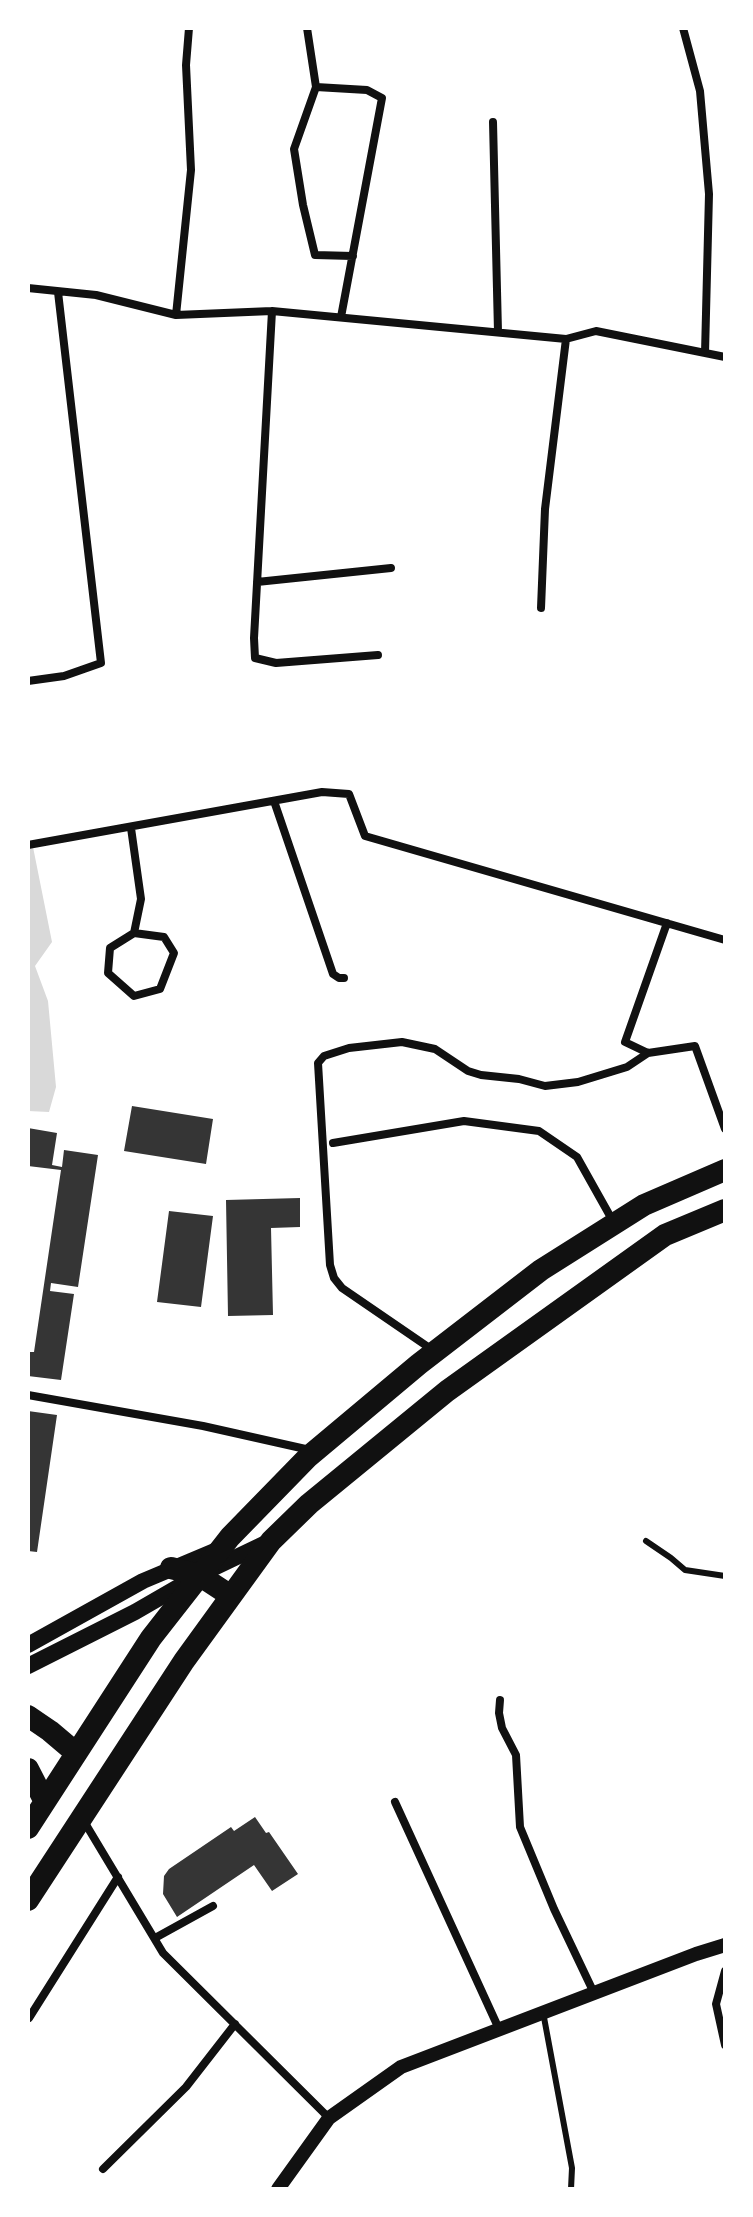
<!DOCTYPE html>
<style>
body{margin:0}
#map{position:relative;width:753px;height:2217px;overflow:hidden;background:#fff;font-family:"Fira Sans Condensed",sans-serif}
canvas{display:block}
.frame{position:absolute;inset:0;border:30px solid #fff;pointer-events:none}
</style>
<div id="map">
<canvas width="753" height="2217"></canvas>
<div class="frame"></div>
</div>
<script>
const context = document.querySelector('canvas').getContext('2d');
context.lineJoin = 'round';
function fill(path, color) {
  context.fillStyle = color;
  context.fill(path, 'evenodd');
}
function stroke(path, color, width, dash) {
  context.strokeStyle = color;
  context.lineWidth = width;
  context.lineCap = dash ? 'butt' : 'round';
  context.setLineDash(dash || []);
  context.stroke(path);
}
const water = new Path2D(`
 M 33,847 L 52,942 L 35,966 L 48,1001 L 56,1087 L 49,1112 L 28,1111 L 28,848 Z`);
const building = new Path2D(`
 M 132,1106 L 213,1119 L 206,1164 L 124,1151 Z
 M 28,1128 L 57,1133 L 52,1165 L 62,1167 L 64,1150 L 98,1155 L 78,1287 L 51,1283 L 50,1291 L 74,1294 L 61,1380 L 28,1376 L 28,1352 L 34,1352 L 61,1170 L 28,1166 Z
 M 300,1198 L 300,1227 L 271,1228 L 273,1315 L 228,1316 L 226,1200 Z
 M 169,1211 L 213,1216 L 201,1307 L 157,1302 Z
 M 28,1411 L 57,1415 L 37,1552 L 28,1551 Z
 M 255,1817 L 266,1833 L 269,1832 L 298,1874 L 272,1891 L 254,1865 L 177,1917 L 163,1894 L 164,1876 L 169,1869 L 231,1827 L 234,1831 Z`);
const service = new Path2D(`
 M 646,1541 L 671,1558 L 685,1570 L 725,1576
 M 543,2012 L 572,2168 L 571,2189`);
const minor = new Path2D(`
 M 307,28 L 316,87 L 294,149 L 303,205 L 315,255 L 353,256
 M 683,28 L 700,91 L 709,194 L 705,353
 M 316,87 L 367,90 L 382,98 L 341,317
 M 493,122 L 498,332
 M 28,288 L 96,295 L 176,315 L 272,311 L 566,339 L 596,331 L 725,357
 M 272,311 L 254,638 L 255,658 L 276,663 L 378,655
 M 176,315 L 191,170 L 186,65 L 189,28
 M 257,582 L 391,568
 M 541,608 L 545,509 L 566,339
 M 28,681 L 64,676 L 101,663 L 58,292
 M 274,801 L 333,974 L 339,978 L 344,978
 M 131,828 L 141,899 L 134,933 L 110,948 L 108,973 L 134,996 L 160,989 L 174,953 L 164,937 L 134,933
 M 28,845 L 322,792 L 349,794 L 365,836 L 725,940
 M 667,923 L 625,1042 L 648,1053 L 695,1046 L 725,1129
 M 333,1143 L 464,1121 L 539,1131 L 577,1157 L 614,1223
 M 434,1351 L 342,1288 L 334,1278 L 330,1265 L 318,1063 L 324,1056 L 349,1048 L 402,1042 L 435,1049 L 468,1071 L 481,1075 L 519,1079 L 545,1086 L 578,1082 L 627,1067 L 648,1053
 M 28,1395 L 203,1426 L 310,1450
 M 500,1700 L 499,1713 L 502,1728 L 516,1755 L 520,1827 L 554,1909 L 594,1993
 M 395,1802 L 499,2029
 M 82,1818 L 163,1953 L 329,2118
 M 155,1938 L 213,1906
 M 725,1971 L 716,2004 L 725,2045
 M 29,2018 L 118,1877
 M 103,2169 L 186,2087 L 235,2024`);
const tertiary = new Path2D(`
 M 278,2189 L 329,2118 L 401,2067 L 696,1954 L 725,1945`);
const secondary = new Path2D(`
 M 28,1645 L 143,1581 L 219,1549
 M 28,1666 L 135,1612 L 199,1575 L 268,1542`);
const trunk = new Path2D(`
 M 171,1568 L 199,1575 L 231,1596
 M 28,1716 L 50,1731 L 76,1753
 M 28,1769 L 45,1802
 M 28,1828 L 151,1638 L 230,1537 L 308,1457 L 419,1364 L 541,1270 L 644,1205 L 725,1170
 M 28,1900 L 184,1661 L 271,1541 L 309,1504 L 447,1391 L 665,1235 L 725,1210`);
fill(water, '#d9d9d9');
fill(building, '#353535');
stroke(service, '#111', 6);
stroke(minor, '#111', 8);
stroke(tertiary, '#111', 14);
stroke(secondary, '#111', 16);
stroke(trunk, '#111', 22);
</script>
